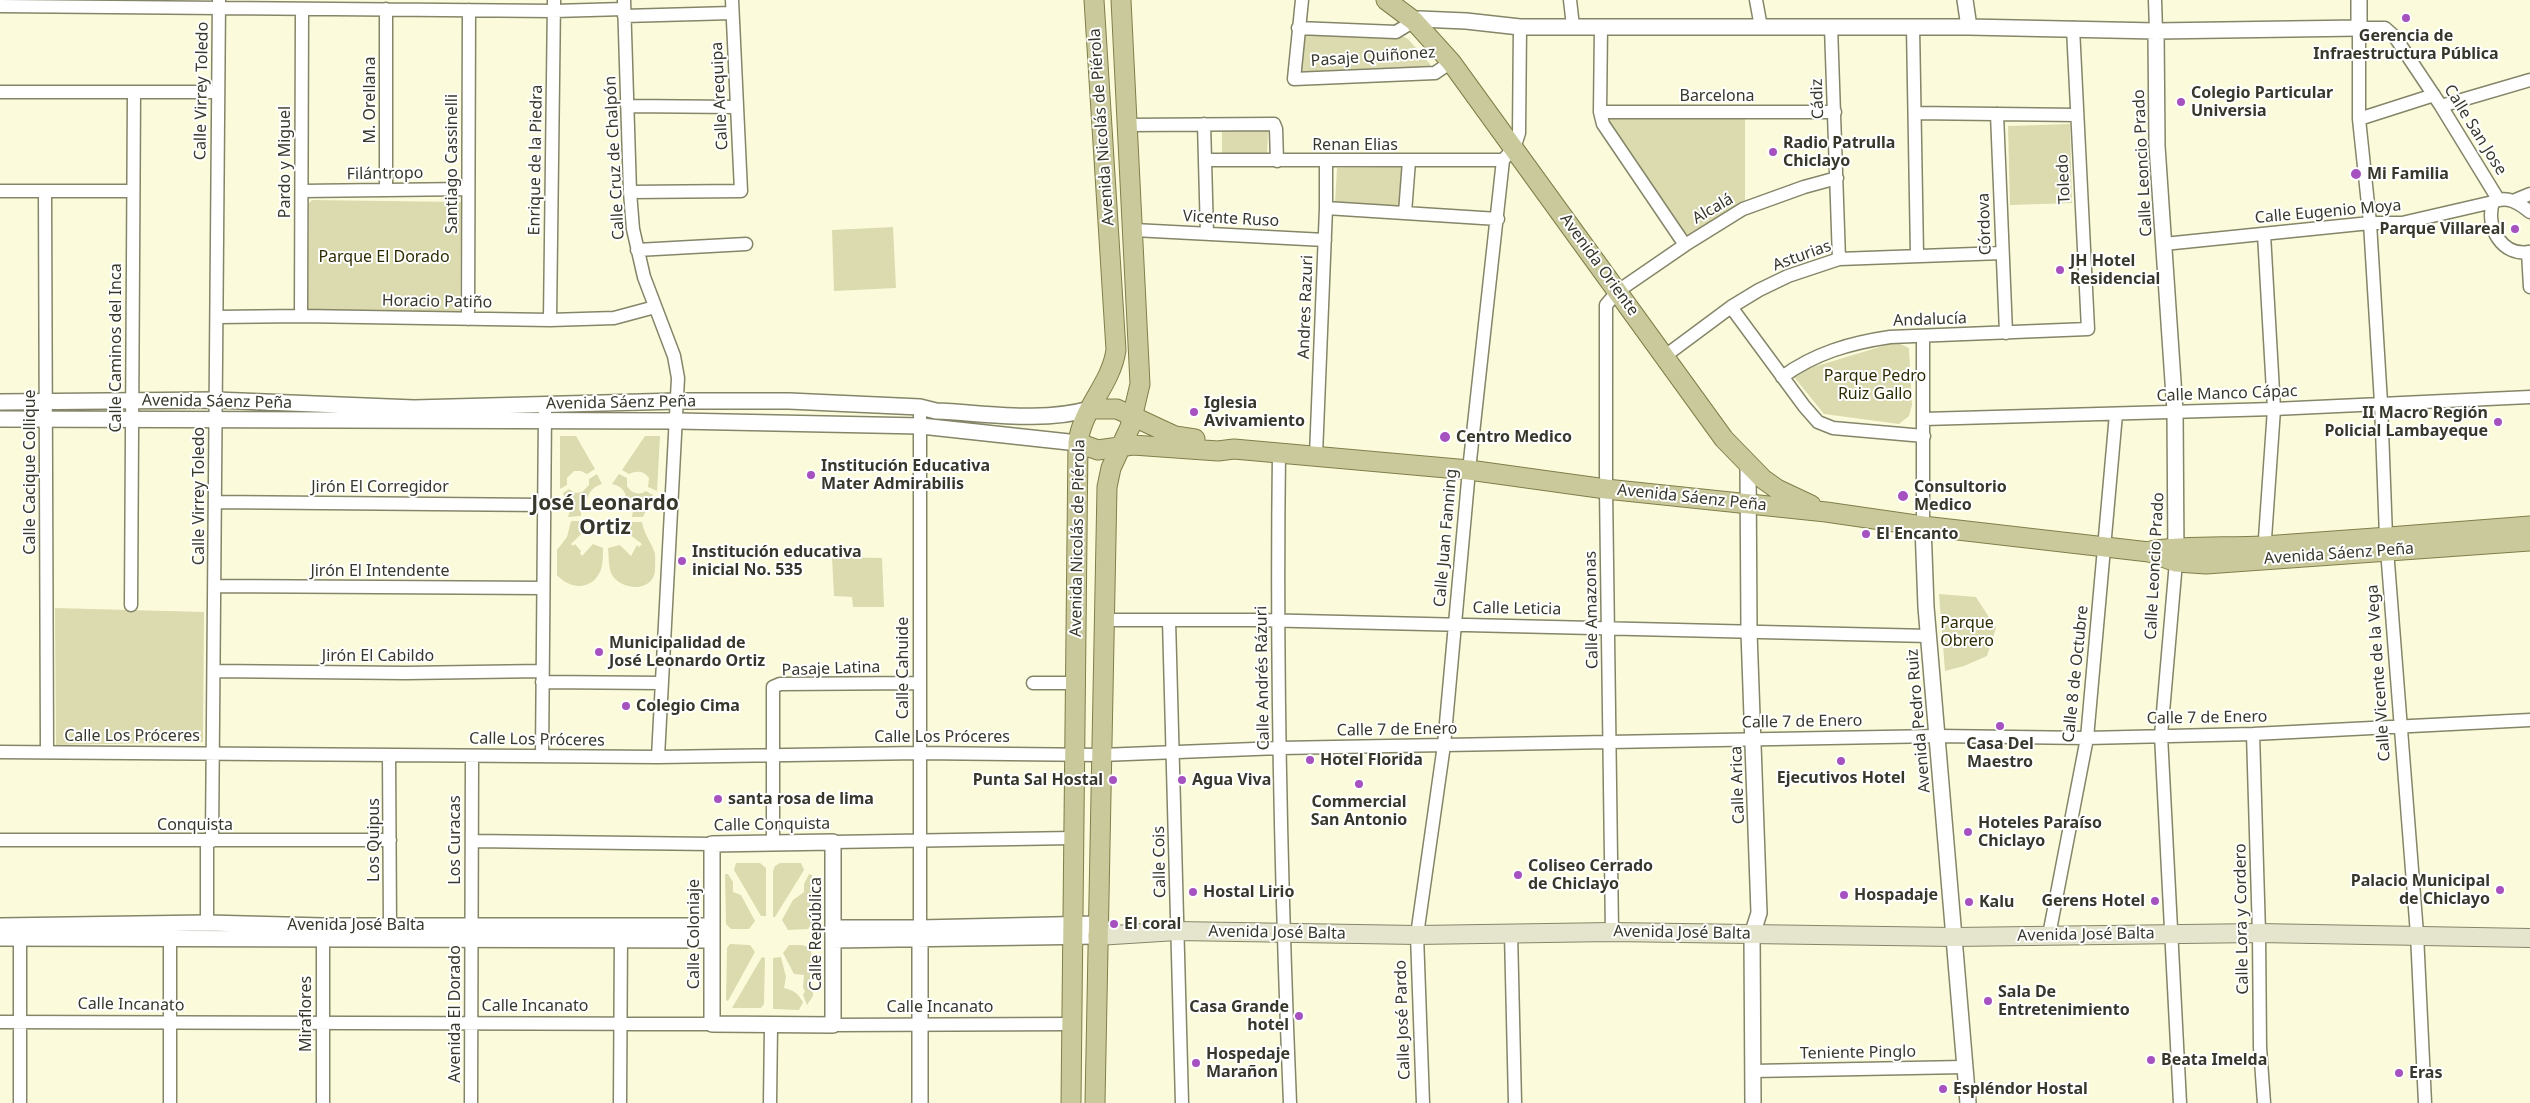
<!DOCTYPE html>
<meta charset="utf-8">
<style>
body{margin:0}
canvas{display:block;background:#fbfbdc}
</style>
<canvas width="2530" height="1103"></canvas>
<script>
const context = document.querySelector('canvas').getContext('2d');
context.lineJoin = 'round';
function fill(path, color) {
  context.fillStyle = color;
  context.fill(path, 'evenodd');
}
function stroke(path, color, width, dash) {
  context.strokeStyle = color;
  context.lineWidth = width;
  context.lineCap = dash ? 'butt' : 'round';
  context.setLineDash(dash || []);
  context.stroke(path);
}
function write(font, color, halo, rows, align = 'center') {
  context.font = font + ' "Noto Sans",sans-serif';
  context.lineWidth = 4;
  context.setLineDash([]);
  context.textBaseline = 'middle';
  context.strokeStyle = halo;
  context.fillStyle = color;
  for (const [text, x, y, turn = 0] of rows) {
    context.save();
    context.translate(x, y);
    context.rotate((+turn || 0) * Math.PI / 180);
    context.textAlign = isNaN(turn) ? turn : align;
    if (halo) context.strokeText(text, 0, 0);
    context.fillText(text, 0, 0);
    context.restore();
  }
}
const green = new Path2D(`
 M 1304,31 L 1404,37 L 1408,39 L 1430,64 L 1430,68 L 1300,77 Z
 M 1609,119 L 1745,119 L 1745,200 L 1687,236 L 1608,125 Z
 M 2070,124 L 2072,203 L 2010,205 L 2008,126 Z
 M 1222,130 L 1268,130 L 1267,156 L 1222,156 Z
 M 1403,167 L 1400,208 L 1335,203 L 1337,168 Z
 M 312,200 L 461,202 L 460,314 L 310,312 L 308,309 L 309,203 Z
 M 893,227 L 896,288 L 834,291 L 832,230 Z
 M 1896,342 L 1909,348 L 1912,405 L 1909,416 L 1899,424 L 1824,414 L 1794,377 L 1800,371 Z
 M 560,436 L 576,436 L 595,469 L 587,474 L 581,471 L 574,471 L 567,478 L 567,485 L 560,489 Z
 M 645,436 L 660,436 L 657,491 L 648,487 L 649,478 C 643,470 637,471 629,474 L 622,470 Z
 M 597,474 L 602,484 C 589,488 586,498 586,510 L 581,511 L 581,516 L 568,517 L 570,510 L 563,493 L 569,489 L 575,493 L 582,492 L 589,485 L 589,479 Z
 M 619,474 L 627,478 L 627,486 C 631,493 639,496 646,491 L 653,495 L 643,517 L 632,517 L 633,511 L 627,511 C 627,498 627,487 612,484 Z
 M 571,521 L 579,521 L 582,533 L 571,544 L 573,546 L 575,544 L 581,551 L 580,553 L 582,556 L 593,544 L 603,548 C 603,556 603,565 600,572 C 591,591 569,589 557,575 L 557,550 L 567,537 Z
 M 632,522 L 642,522 C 644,534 650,540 654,551 C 656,555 655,566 655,571 C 653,592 622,591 612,575 C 608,567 609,557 608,548 L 620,545 L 631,556 L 637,545 L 639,547 L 642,544 L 629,534 Z
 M 832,557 L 882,558 L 884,607 L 853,607 L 852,597 L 834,596 Z
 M 1939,594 L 1976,597 L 1996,628 L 1987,656 L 1964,666 L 1945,671 Z
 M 55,608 L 204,612 L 203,742 L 56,745 Z
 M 736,863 L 760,863 L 766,868 L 766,916 L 761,916 L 734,870 Z
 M 780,863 L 801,863 L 804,870 L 775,917 L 773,917 L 773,871 L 775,866 Z
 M 725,874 L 728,874 L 733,882 L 733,892 L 741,895 L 755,921 L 749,929 L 731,929 L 726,924 Z
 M 809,874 L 812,875 L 812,923 L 808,929 L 788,930 L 782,920 L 793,900 L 804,892 L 804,884 Z
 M 730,944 L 750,945 L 755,952 L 728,1001 L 726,1000 L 727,948 Z
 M 789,945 L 802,945 L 811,948 L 813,996 L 807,1005 L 803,995 L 805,991 L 803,988 L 804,975 L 794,974 L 783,953 Z
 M 762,957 L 765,958 L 764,1004 L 761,1008 L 732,1008 Z
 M 781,957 L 786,977 L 784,988 C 794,991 797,992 803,1002 L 799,1010 L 773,1009 L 773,958 Z`);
const minor = new Path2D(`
 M 624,0 L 630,192 L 633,229 L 644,277 L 674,356 L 678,378 L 658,757
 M 1302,0 L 1294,79 L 1435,73 L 1451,62
 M 1570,0 L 1573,26
 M 1756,0 L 1761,27
 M 2155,0 L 2156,31
 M 0,6 L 554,11 L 624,9
 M 624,16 L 732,13
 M 1601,26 L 1600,112 L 1603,124 L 1685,245
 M 1831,27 L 1839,259
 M 1913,27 L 1917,255
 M 1298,28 L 1396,32 L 1414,21
 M 0,92 L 217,92
 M 627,106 L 737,107
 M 2441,106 L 2530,80
 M 1600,112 L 1835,112
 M 1915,113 L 2077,115
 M 1997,114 L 2006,333
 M 2359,119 L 2434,95
 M 1204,124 L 1207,234
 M 1129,125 L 1274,124 L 1276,129 L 1277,161
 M 1206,160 L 1503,160
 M 386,190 L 386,9
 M 0,191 L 133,191
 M 45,191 L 47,752
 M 302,191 L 468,189
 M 630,192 L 741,191 L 732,0
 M 2513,201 L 2530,194
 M 1326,208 L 1498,219
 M 2530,212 C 2519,203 2507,195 2493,202 C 2485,227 2502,257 2530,252
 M 1405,213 L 1409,161
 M 1134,230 L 1325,240
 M 2264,234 L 2274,409 L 2264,553
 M 2164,244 L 2370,223 L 2402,223 L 2493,202
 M 637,250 L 746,244
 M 2528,252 L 2530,287
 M 1731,307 L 1804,406 L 1818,422 L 1833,428 L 1924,436
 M 301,316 L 302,9
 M 217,317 L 301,316 L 550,320 L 614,318 L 655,307
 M 468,319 L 469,10
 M 550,320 L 554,0
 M 1665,356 L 1731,307 L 1759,290 L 1788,276 L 1839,259 L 2002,253
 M 1782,377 C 1815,353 1850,343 1890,337 L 2088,329 L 2073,28
 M 920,407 L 920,928
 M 1924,419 L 2274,409 L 2530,397
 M 1279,453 C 1276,670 1281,886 1290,1103
 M 1316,455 L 1326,208 L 1326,161
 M 215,502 L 544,505
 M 1923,526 L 1923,336
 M 2176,562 L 2161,735 L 2180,1103
 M 215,586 L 543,588
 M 131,605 L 134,92
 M 1104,620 L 1257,620 L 1929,636
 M 1169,620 L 1182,1103
 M 214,671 L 406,673 L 542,671
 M 542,682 L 662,683
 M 1033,683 L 1075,683
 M 2253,734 L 2259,933 L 2260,1047 L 2264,1103
 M 0,752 L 658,757 L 919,753 L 1101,755 L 1280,748 L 1938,736 L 2087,738 L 2253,734 L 2530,720
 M 389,755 L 390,926
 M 542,756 L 545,412
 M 0,840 L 390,840
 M 207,841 L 207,923
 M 212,841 L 219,0
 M 472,841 L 712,844
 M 833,842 L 1073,838
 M 773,843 L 773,687 L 780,684 L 919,683
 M 1612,932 L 1606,489 L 1606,305 L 1618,291 L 1685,245 L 1743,209 L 1804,187 L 1837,178
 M 1511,933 L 1515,1103
 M 2049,935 L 2087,738 L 2116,414
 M 20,938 L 20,1103
 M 0,1022 L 712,1024
 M 833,1025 L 1071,1024
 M 1753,1071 L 1964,1067
 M 170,1103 L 170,939
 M 323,1103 L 323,931
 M 471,1103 L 472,756
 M 620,1103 L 621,931
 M 770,1103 L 771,1026
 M 1423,1103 L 1417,935 L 1444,745 L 1469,470 L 1503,160 L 1514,148 L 1519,133 L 1520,27
 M 2425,1103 L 2417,934 L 2386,537 L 2381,403 L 2370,223 L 2359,119 L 2359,28 L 2385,28 L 2395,37 L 2441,106 L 2498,199`);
const tertiary = new Path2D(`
 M 1965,0 L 1969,27
 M 1414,21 L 1419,19 L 1466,21 L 1520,27 L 1969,27 L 2156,31 L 2359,28 L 2359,0
 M 2156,31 L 2157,146 L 2175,411 L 2176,559
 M 0,402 L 216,400 L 414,408 L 678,401 L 789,401 L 920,407 L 936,411 C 986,413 1041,423 1090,409
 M 0,419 L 678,421 L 921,426 L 1078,443
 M 1748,464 L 1749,632 L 1759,913 L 1752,935 L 1753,1103
 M 1923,526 L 1926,607 L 1968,1103
 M 833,842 L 833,1025 L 712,1024 L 712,844 Z
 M 0,926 L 207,923 L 323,926 L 712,926
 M 833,928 L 920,928 L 1097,924
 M 920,932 L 920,1103
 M 0,938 L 712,940
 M 833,940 L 1097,936`);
const secondary = new Path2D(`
 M 1097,936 L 1177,931 L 1417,935 L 1612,932 L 1954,937 L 2259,933 L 2530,938`);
const primary = new Path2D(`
 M 1386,0 L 1414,21 L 1451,62 L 1724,439 L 1763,479 L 1777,489 L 1811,505
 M 1090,409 L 1117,409 L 1175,436 L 1195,439
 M 1078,443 L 1098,450 L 1133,445 L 1218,451 L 1234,449 L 1469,470 L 1606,489 L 1826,512 L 1923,526 L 2149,552 L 2176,562 L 2206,564 L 2530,541
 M 2150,551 C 2187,545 2226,548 2264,546 C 2353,540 2441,533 2530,526
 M 1071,1103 L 1078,443 C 1082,408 1111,385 1116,350 L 1094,0
 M 1095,1103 L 1107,487 L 1111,468 L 1130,427 L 1140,384 L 1121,0`);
const markers = [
 [2406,18,5,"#a551bf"],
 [2181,102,5,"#a551bf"],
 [1773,152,5,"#a551bf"],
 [2356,174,6,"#a551bf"],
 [2515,229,5,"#a551bf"],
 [2060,270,5,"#a551bf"],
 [1194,412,5,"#a551bf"],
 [2498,422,5,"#a551bf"],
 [1445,437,6,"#a551bf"],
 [811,475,5,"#a551bf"],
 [1903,496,6,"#a551bf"],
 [1866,534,5,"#a551bf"],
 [682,561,5,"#a551bf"],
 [599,652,5,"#a551bf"],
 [626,706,5,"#a551bf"],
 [2000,726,5,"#a551bf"],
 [1310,760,5,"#a551bf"],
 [1841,761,5,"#a551bf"],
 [1113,780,5,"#a551bf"],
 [1182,780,5,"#a551bf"],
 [1359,784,5,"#a551bf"],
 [718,799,5,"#a551bf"],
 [1968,832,5,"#a551bf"],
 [1518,875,5,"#a551bf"],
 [2500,890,5,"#a551bf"],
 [1193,892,5,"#a551bf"],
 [1844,895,5,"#a551bf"],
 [2155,901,5,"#a551bf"],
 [1969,902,5,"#a551bf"],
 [1114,924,5,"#a551bf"],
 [1988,1001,5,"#a551bf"],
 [1299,1016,5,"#a551bf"],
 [2151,1060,5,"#a551bf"],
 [1196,1063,5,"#a551bf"],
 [2399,1073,5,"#a551bf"],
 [1943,1089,5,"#a551bf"]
];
const poiNames = [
 ["Gerencia de",2406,36,"center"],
 ["Infraestructura Pública",2406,54,"center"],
 ["Colegio Particular",2191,93],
 ["Universia",2191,111],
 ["Radio Patrulla",1783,143],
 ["Chiclayo",1783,161],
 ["Mi Familia",2367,174],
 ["Parque Villareal",2505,229,"right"],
 ["JH Hotel",2070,261],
 ["Residencial",2070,279],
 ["Iglesia",1204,403],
 ["Avivamiento",1204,421],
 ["II Macro Región",2488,413,"right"],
 ["Policial Lambayeque",2488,431,"right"],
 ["Centro Medico",1456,437],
 ["Institución Educativa",821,466],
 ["Mater Admirabilis",821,484],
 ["Consultorio",1914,487],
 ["Medico",1914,505],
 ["El Encanto",1876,534],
 ["Institución educativa",692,552],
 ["inicial No. 535",692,570],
 ["Municipalidad de",609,643],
 ["José Leonardo Ortiz",609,661],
 ["Colegio Cima",636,706],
 ["Casa Del",2000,744,"center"],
 ["Maestro",2000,762,"center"],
 ["Hotel Florida",1320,760],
 ["Ejecutivos Hotel",1841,778,"center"],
 ["Punta Sal Hostal",1103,780,"right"],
 ["Agua Viva",1192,780],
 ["santa rosa de lima",728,799],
 ["Commercial",1359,802,"center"],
 ["San Antonio",1359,820,"center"],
 ["Hoteles Paraíso",1978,823],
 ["Chiclayo",1978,841],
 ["Coliseo Cerrado",1528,866],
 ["de Chiclayo",1528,884],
 ["Palacio Municipal",2490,881,"right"],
 ["de Chiclayo",2490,899,"right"],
 ["Hostal Lirio",1203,892],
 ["Hospadaje",1854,895],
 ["Gerens Hotel",2145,901,"right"],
 ["Kalu",1979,902],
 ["El coral",1124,924],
 ["Sala De",1998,992],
 ["Entretenimiento",1998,1010],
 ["Casa Grande",1289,1007,"right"],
 ["hotel",1289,1025,"right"],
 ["Hospedaje",1206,1054],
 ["Marañon",1206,1072],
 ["Beata Imelda",2161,1060],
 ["Eras",2409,1073],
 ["Espléndor Hostal",1953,1089]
];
const streetNames = [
 ["Pasaje Quiñonez",1373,57,-4],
 ["Calle Virrey Toledo",202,91,-89],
 ["Calle Arequipa",720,96,-93],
 ["Barcelona",1717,96],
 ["Cádiz",1818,99,-92],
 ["M. Orellana",370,100,-90],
 ["Avenida Nicolás de Piérola",1102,127,-94],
 ["Calle San Jose",2475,130,58],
 ["Renan Elias",1355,145],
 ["Calle Cruz de Chalpón",615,158,-93],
 ["Enrique de la Piedra",536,160,-89],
 ["Pardo y Miguel",285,162,-90],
 ["Calle Leoncio Prado",2143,163,-93],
 ["Santiago Cassinelli",452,164,-90],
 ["Filántropo",385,174,-1],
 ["Toledo",2064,179,-93],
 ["Alcalá",1713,209,-30],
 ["Calle Eugenio Moya",2328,212,-5],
 ["Vicente Ruso",1231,219,3],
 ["Córdova",1985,224,-92],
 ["Asturias",1802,256,-20],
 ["Avenida Oriente",1599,265,54],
 ["Horacio Patiño",437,302,1],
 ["Andres Razuri",1306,307,-88],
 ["Andalucía",1930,320,-2],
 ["Calle Caminos del Inca",116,348,-90],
 ["Calle Manco Cápac",2227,394,-2],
 ["Avenida Sáenz Peña",217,402,1],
 ["Avenida Sáenz Peña",621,403,-1],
 ["Calle Cacique Collique",30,472,-90],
 ["Jirón El Corregidor",380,487],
 ["Calle Virrey Toledo",199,496,-90],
 ["Avenida Sáenz Peña",1692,498,6],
 ["Avenida Nicolás de Piérola",1078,538,-89],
 ["Calle Juan Fanning",1446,538,-85],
 ["Avenida Sáenz Peña",2339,554,-4],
 ["Calle Leoncio Prado",2155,566,-87],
 ["Jirón El Intendente",380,571],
 ["Calle Leticia",1517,609,1],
 ["Calle Amazonas",1592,610,-91],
 ["Jirón El Cabildo",378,656],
 ["Calle Cahuide",903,668,-90],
 ["Pasaje Latina",831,669,-2],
 ["Calle Vicente de la Vega",2379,673,-94],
 ["Calle 8 de Octubre",2076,674,-84],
 ["Calle Andrés Rázuri",1263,678,-91],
 ["Calle 7 de Enero",2207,718,-1],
 ["Avenida Pedro Ruiz",1919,721,-95],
 ["Calle 7 de Enero",1802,722,-1],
 ["Calle 7 de Enero",1397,730,-1],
 ["Calle Los Próceres",132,736],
 ["Calle Los Próceres",942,737],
 ["Calle Los Próceres",537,740,1],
 ["Calle Arica",1738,785,-92],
 ["Conquista",195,825],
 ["Calle Conquista",772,825,-1],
 ["Los Quipus",374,840,-90],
 ["Los Curacas",455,840,-90],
 ["Calle Cois",1160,862,-91],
 ["Calle Lora y Cordero",2242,919,-91],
 ["Avenida José Balta",356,925],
 ["Avenida José Balta",1277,933,1],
 ["Avenida José Balta",1682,933,1],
 ["Calle Coloniaje",694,934,-90],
 ["Calle República",816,934,-90],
 ["Avenida José Balta",2086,935,-1],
 ["Calle Incanato",131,1005,1],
 ["Calle Incanato",535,1006],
 ["Calle Incanato",940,1007],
 ["Miraflores",306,1014,-90],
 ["Avenida El Dorado",455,1014,-90],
 ["Calle José Pardo",1403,1020,-92],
 ["Teniente Pinglo",1858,1053,-1]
];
const parkNames = [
 ["Parque El Dorado",384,257],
 ["Parque Pedro",1875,376],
 ["Ruiz Gallo",1875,394],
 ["Parque",1967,623],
 ["Obrero",1967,641]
];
const districtNames = [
 ["José Leonardo",605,504],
 ["Ortiz",605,528]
];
fill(green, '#dbdbaf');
stroke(minor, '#858569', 15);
stroke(tertiary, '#858569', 18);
stroke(secondary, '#858569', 20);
stroke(primary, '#807e49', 21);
stroke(minor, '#fff', 12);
stroke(tertiary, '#fff', 15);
stroke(secondary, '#e5e4cd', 18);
stroke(primary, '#cac99b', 19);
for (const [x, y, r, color] of markers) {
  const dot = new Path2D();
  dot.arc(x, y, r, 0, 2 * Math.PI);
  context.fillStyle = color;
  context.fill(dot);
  stroke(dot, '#fff', 2);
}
write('bold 16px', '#37372b', '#fff', poiNames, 'left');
write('16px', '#37372b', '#fff', streetNames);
write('16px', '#2d2b00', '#fff', parkNames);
write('bold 21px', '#37372b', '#fff', districtNames);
</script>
